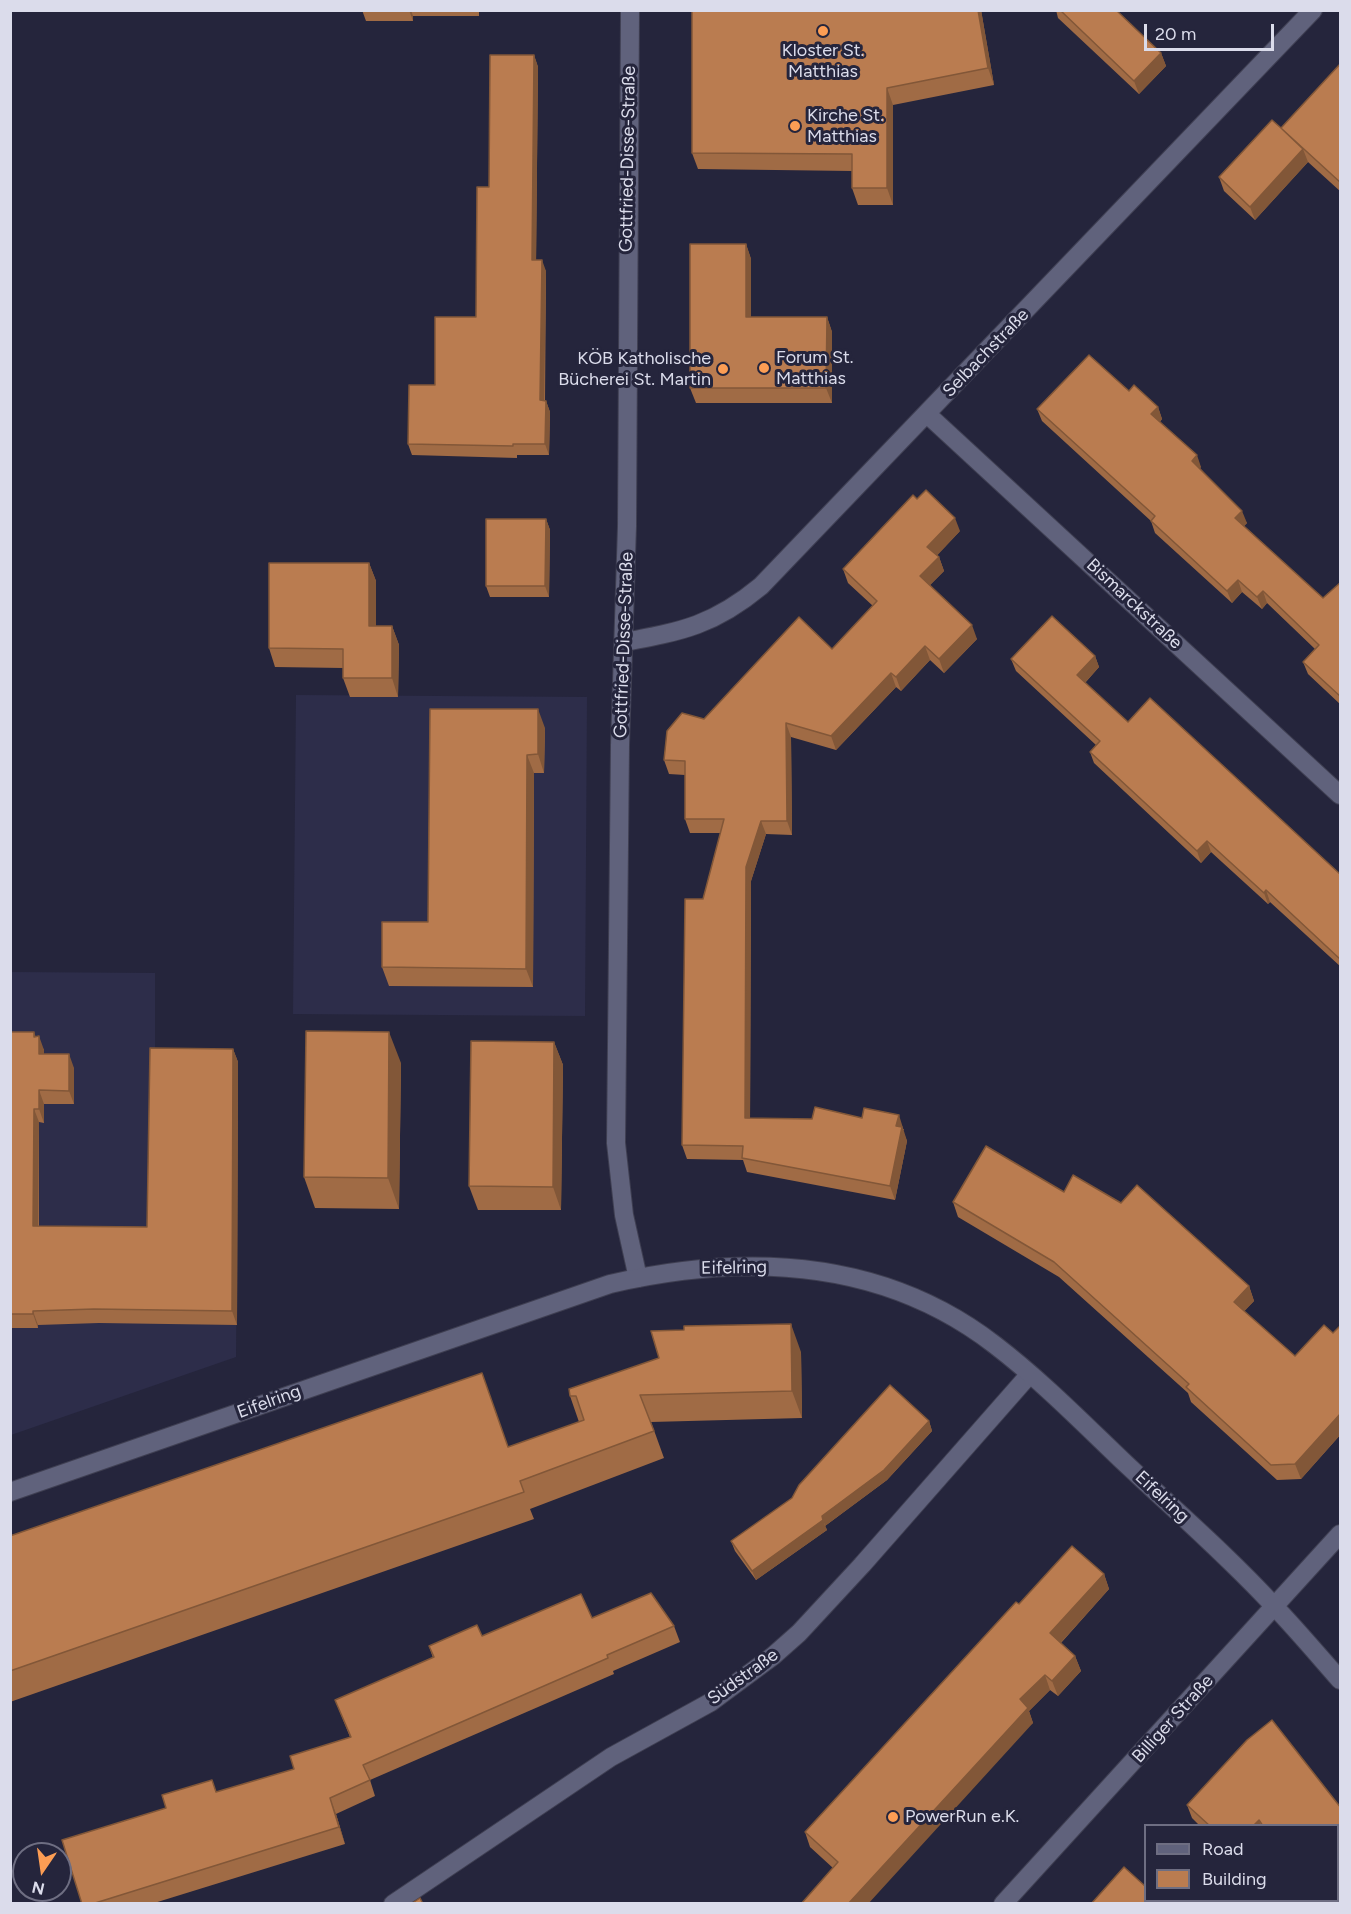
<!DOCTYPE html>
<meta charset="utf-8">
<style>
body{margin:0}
#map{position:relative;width:1351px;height:1914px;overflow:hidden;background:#25253c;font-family:Figtree,sans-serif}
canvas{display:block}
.frame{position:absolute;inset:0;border:12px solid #dbdceb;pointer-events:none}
.legend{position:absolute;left:1144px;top:1824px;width:195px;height:78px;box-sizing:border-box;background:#25253c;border:2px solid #6e6e82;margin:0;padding:8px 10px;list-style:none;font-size:18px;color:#dbdceb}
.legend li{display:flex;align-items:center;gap:12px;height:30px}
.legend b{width:30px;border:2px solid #6e6e82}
.north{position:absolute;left:12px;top:1842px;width:60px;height:60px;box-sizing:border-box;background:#25253c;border:2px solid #6e6e82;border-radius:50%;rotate:193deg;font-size:16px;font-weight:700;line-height:24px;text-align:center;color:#dbdceb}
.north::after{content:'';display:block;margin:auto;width:21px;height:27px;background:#fc9d54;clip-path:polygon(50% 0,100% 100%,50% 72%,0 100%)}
.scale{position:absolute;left:1144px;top:24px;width:130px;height:27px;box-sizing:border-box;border:3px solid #dbdceb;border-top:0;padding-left:8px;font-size:18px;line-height:21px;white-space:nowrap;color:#dbdceb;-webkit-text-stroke:4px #25253c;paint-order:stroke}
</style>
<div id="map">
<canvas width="1351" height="1914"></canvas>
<div class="frame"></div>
<ul class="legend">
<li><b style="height:8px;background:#60627c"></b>Road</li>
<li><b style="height:16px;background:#ba7c50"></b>Building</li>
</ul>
<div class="north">N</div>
<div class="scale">20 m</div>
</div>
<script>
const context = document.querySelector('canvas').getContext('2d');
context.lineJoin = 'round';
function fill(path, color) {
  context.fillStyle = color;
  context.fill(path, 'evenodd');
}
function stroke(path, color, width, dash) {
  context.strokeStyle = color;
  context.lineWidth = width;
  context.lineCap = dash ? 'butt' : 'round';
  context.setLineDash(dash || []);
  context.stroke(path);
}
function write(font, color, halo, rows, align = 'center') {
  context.font = font + ' Figtree,sans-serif';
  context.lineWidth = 6;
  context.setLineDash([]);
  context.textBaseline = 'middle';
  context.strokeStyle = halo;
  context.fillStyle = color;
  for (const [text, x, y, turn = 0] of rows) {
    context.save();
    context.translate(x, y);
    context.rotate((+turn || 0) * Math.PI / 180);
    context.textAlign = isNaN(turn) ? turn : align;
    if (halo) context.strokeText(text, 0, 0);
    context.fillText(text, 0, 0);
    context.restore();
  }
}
const built = new Path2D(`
 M 296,695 L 587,697 L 585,1016 L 293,1014 Z
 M 10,972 L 155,973 L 155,1062 L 229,1241 L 237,1241 L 236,1357 L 11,1435 Z`);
const street = new Path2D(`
 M 630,10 L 627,526 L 620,745 L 616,1143 L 624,1215 L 638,1278
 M 927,414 L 1340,795
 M 625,642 C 683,631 714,625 761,586 L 1313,10
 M 393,1904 L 611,1757 L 711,1702 L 773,1656 L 799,1633 L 862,1565 L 1029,1375`);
const secondary = new Path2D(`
 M 10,1492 L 610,1284 C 744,1253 881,1257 995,1345 C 1042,1381 1084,1424 1126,1464 C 1176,1511 1228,1556 1274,1606 C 1297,1630 1318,1655 1340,1680
 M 1003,1904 L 1340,1534`);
const wall = new Path2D(`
 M 362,10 L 479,10 L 479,16 L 413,16 L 413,21 L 366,21 Z
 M 692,10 L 981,10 L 994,85 L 893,105 L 893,205 L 858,205 L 852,188 L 852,171 L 698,169 L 692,153 Z
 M 1056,10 L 1116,10 L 1161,53 L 1166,66 L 1139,94 L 1058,18 Z
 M 534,55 L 538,67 L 536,260 L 546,271 L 545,401 L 546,401 L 550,412 L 549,455 L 517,455 L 517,458 L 412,455 L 408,444 L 435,385 L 476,317 L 489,187 Z
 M 1341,63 L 1341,192 L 1308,162 L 1255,220 L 1224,191 L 1219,177 L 1281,128 Z
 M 746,244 L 751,259 L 751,317 L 827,317 L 832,332 L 832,403 L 696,403 L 690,388 Z
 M 1129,391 L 1158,407 L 1162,419 L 1160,422 L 1201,467 L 1200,468 L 1247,523 L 1244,526 L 1323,598 L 1341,582 L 1341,705 L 1308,674 L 1303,662 L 1315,649 L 1267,603 L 1262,609 L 1242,592 L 1232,603 L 1155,533 L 1151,521 L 1042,421 L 1037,409 Z
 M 546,519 L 550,530 L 549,597 L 490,597 L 486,586 Z
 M 960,531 L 937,555 L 939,557 L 944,571 L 930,585 L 977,639 L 944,673 L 930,660 L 901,691 L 896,687 L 836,750 L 791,737 L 792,835 L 766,834 L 751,881 L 750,1118 L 904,1129 L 903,1131 L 907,1141 L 895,1200 L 747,1172 L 743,1160 L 687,1159 L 682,1145 L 703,899 L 721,833 L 690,833 L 685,819 L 685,775 L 669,774 L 664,760 L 704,719 L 832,649 L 873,606 L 848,583 L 843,569 Z
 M 369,563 L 376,581 L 376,626 L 392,626 L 399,645 L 398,697 L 350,697 L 343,678 L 343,668 L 275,667 L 269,648 Z
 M 1095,656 L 1099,667 L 1085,683 L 1128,722 L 1341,875 L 1341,967 L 1270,902 L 1268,904 L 1211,852 L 1201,863 L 1094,763 L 1090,752 L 1096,745 L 1016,671 L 1011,659 Z
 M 430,709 L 545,728 L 544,773 L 534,773 L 533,987 L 389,986 L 382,967 L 428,922 Z
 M 10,1032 L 36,1037 L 44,1050 L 44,1054 L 74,1068 L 74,1104 L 44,1104 L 44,1123 L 39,1122 L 39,1226 L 147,1227 L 233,1049 L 238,1062 L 237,1325 L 99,1323 L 38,1325 L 38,1328 L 10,1328 Z
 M 554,1042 L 563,1065 L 561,1210 L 478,1210 L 469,1186 Z
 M 401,1063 L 399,1209 L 315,1208 L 304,1177 Z
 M 1064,1192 L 1249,1286 L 1254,1301 L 1244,1311 L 1295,1356 L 1333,1333 L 1341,1325 L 1341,1434 L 1301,1479 L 1277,1480 L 1191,1402 L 1188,1393 L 1059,1277 L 958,1217 L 953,1202 Z
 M 801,1352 L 802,1418 L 651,1422 L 664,1458 L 530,1509 L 534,1519 L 10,1702 L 10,1536 L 508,1447 L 579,1422 L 570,1396 L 659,1358 Z
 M 929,1421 L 932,1431 L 887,1480 L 825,1526 L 827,1530 L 756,1580 L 735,1551 L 731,1541 Z
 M 1104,1574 L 1109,1589 L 1061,1643 L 1075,1656 L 1081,1671 L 1058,1696 L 1050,1690 L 1029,1711 L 1033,1723 L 833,1868 L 810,1847 L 805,1832 L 1019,1604 Z
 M 592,1618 L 674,1626 L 680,1642 L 613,1671 L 614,1674 L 370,1780 L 375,1796 L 336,1814 L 345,1844 L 151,1904 L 82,1904 L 166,1808 L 212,1780 L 216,1792 L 294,1769 L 350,1737 L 335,1700 L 433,1658 L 429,1646 Z
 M 1187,1805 L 1341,1808 L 1341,1904 L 1318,1904 L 1316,1900 L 1338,1900 L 1338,1826 L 1200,1826 L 1192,1818 Z`);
const shadedWall = new Path2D(`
 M 409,10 L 411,10 L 413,16 L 413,21 Z
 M 978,10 L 981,10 L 994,85 L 988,68 Z
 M 1161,53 L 1166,66 L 1139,94 L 1134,81 Z
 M 534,55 L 538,67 L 536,271 L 532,260 Z
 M 887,88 L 893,105 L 893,205 L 887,188 Z
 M 1303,149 L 1308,162 L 1255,220 L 1250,207 Z
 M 746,244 L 751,259 L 751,332 L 746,317 Z
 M 542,260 L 546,271 L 544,411 L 540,400 Z
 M 827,317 L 832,332 L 832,403 L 826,388 Z
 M 546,401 L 550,412 L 549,455 L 545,444 Z
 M 1158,407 L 1162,419 L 1156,426 L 1151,414 Z
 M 1197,455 L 1201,467 L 1196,472 L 1192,461 Z
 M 1242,511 L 1247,523 L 1240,530 L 1235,518 Z
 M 955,518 L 960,531 L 932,561 L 927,547 Z
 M 546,519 L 550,530 L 549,597 L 545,586 Z
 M 939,557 L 944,571 L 925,590 L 920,576 Z
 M 369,563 L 376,581 L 376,645 L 369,626 Z
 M 1238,580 L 1242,592 L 1232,603 L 1227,591 Z
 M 1263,591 L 1267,603 L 1262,609 L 1257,597 Z
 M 972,625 L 977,639 L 944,673 L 939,659 Z
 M 392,626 L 399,645 L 398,697 L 392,678 Z
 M 925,646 L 930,660 L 901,691 L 896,677 Z
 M 1095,656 L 1099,667 L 1081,687 L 1077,675 Z
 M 891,673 L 896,687 L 836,750 L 831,736 Z
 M 538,709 L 545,728 L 544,773 L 538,754 Z
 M 786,723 L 791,737 L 792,835 L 787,821 Z
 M 527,755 L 534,773 L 533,987 L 526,969 Z
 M 761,821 L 766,834 L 751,881 L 750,1132 L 745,1118 L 746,867 Z
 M 1207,841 L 1211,852 L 1201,863 L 1197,851 Z
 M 1266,890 L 1270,902 L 1268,904 L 1264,893 Z
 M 34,1032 L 39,1045 L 39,1036 L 44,1050 L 44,1068 L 34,1037 Z
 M 389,1032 L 401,1063 L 399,1209 L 388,1178 Z
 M 554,1042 L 563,1065 L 561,1210 L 553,1187 Z
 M 233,1049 L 238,1062 L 237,1325 L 232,1311 Z
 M 69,1054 L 74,1068 L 74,1104 L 69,1091 Z
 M 39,1090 L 44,1104 L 44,1123 L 39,1109 Z
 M 34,1109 L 39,1122 L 38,1240 L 33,1226 Z
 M 899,1115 L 907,1141 L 895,1200 L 890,1186 L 896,1126 Z
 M 1249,1286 L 1254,1301 L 1239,1317 L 1234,1302 Z
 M 33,1311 L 38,1325 L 38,1328 L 33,1314 Z
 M 791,1324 L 801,1352 L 802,1418 L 792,1391 Z
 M 1341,1413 L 1341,1434 L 1301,1479 L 1295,1464 Z
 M 929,1421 L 932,1431 L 887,1480 L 825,1526 L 822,1516 Z
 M 823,1520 L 827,1530 L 756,1580 L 752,1571 Z
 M 1104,1574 L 1109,1589 L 1056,1648 L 1050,1633 Z
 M 1075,1656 L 1081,1671 L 1058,1696 L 1052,1681 Z
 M 1045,1675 L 1050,1690 L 1029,1711 L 1033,1723 L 868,1904 L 848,1904 L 1020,1699 Z
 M 330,1798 L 336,1814 L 345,1844 L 339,1827 Z
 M 1259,1820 L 1261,1826 L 1253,1826 Z`);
const building = new Path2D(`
 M 692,10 L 978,10 L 988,68 L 887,88 L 887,188 L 852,188 L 852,154 L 692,153 Z
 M 1060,10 L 1116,10 L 1161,53 L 1134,81 Z
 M 490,55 L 534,55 L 532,260 L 542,260 L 540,400 L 546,401 L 545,444 L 513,444 L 513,446 L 408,444 L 409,385 L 435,385 L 435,317 L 476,317 L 477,187 L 489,187 Z
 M 1341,63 L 1341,183 L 1282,129 L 1303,149 L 1250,207 L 1219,177 L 1272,120 L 1281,128 Z
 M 690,244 L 746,244 L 746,317 L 827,317 L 826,388 L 690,388 Z
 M 1089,355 L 1129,391 L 1134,385 L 1158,407 L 1151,414 L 1197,455 L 1192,461 L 1242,511 L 1235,518 L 1323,598 L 1341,582 L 1341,697 L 1303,662 L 1319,645 L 1263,591 L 1257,597 L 1238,580 L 1227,591 L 1151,521 L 1155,516 L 1037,409 Z
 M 926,490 L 955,518 L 927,547 L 939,557 L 920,576 L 972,625 L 939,659 L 925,646 L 896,677 L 891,673 L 831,736 L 786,723 L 787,821 L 761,821 L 746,867 L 745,1118 L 812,1119 L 815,1107 L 862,1118 L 864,1108 L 899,1115 L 896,1126 L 902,1127 L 890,1186 L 742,1158 L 743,1146 L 682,1145 L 685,899 L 703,899 L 724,819 L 685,819 L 685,761 L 664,760 L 667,731 L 682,713 L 704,719 L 799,617 L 832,649 L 877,601 L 843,569 L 913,495 L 917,499 Z
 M 486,519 L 546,519 L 545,586 L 486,586 Z
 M 269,563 L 369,563 L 369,626 L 392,626 L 392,678 L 343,678 L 343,649 L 269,648 Z
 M 1052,616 L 1095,656 L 1077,675 L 1128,722 L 1150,698 L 1341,875 L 1341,960 L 1266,890 L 1264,893 L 1207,841 L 1197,851 L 1090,752 L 1100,741 L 1011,659 Z
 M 430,709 L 538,709 L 538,754 L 527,755 L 526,969 L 382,967 L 382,922 L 428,922 Z
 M 306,1031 L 389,1032 L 388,1178 L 304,1177 Z
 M 10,1032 L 34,1032 L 34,1037 L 39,1036 L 39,1054 L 69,1054 L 69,1091 L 39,1090 L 39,1109 L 34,1109 L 33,1226 L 147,1227 L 150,1048 L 233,1049 L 232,1311 L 94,1309 L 33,1311 L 33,1314 L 10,1314 Z
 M 471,1041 L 554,1042 L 553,1187 L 469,1186 Z
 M 986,1146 L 1064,1192 L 1073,1175 L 1121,1203 L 1137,1185 L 1249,1286 L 1234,1302 L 1295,1356 L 1324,1325 L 1333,1333 L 1341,1325 L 1341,1413 L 1295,1464 L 1271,1465 L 1186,1387 L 1189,1384 L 1054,1262 L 953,1202 Z
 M 791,1324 L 792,1391 L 640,1395 L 654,1431 L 520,1481 L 524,1492 L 10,1671 L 10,1536 L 482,1373 L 508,1447 L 584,1420 L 576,1396 L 570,1396 L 569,1389 L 659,1358 L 651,1331 L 684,1330 L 684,1326 Z
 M 890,1385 L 929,1421 L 884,1470 L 822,1516 L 823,1520 L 752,1571 L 731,1541 L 792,1498 L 799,1485 Z
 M 1072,1546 L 1104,1574 L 1050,1633 L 1075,1656 L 1052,1681 L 1045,1675 L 1020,1699 L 1028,1708 L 848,1904 L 801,1904 L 838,1862 L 805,1832 L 1016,1602 L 1019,1604 Z
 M 651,1593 L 674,1626 L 607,1655 L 608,1658 L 363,1765 L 370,1780 L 330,1798 L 339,1827 L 92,1904 L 82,1904 L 62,1840 L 166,1808 L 162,1795 L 212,1780 L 216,1792 L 294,1769 L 290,1756 L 351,1737 L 335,1700 L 434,1657 L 429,1646 L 477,1625 L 482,1636 L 581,1594 L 592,1618 Z
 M 1272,1720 L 1341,1808 L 1341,1904 L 1323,1904 L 1321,1900 L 1338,1900 L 1338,1826 L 1263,1826 L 1259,1820 L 1253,1826 L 1210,1826 L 1187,1805 L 1247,1740 Z
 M 1124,1867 L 1146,1887 L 1146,1900 L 1160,1900 L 1163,1904 L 1091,1904 Z
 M 420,1898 L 423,1904 L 411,1904 Z
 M 1184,1900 L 1189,1900 L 1191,1904 L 1181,1904 Z`);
const markers = [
 [823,31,6,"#fc9d54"],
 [795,126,6,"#fc9d54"],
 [764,368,6,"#fc9d54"],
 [723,369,6,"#fc9d54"],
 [893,1817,6,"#fc9d54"]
];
const poiNames = [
 ["Kloster St.",823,51,"center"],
 ["Matthias",823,72,"center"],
 ["Kirche St.",807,116],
 ["Matthias",807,137],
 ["Forum St.",776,358],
 ["Matthias",776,379],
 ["KÖB Katholische",711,359,"right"],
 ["Bücherei St. Martin",711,380,"right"],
 ["PowerRun e.K.",905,1817]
];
const streetNames = [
 ["Gottfried-Disse-Straße",628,159,-89],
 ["Selbachstraße",986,353,-46],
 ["Bismarckstraße",1134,604,43],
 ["Gottfried-Disse-Straße",624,645,-88],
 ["Eifelring",734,1268,-1],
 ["Eifelring",269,1402,-20],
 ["Eifelring",1162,1497,43],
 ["Südstraße",743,1677,-36],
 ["Billiger Straße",1173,1719,-48]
];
fill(built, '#2d2d4a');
stroke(street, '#3f3f52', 20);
stroke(secondary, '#3f3f52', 20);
stroke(street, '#60627c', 18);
stroke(secondary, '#60627c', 18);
fill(wall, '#a06b45');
fill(shadedWall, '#825738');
fill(building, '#ba7c50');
stroke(building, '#825738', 1.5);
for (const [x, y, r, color] of markers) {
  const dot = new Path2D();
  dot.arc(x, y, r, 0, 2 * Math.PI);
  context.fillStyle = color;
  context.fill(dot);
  stroke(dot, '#25253c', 2);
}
write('18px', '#dbdceb', '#25253c', poiNames, 'left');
write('18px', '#dbdceb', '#25253c', streetNames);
</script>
